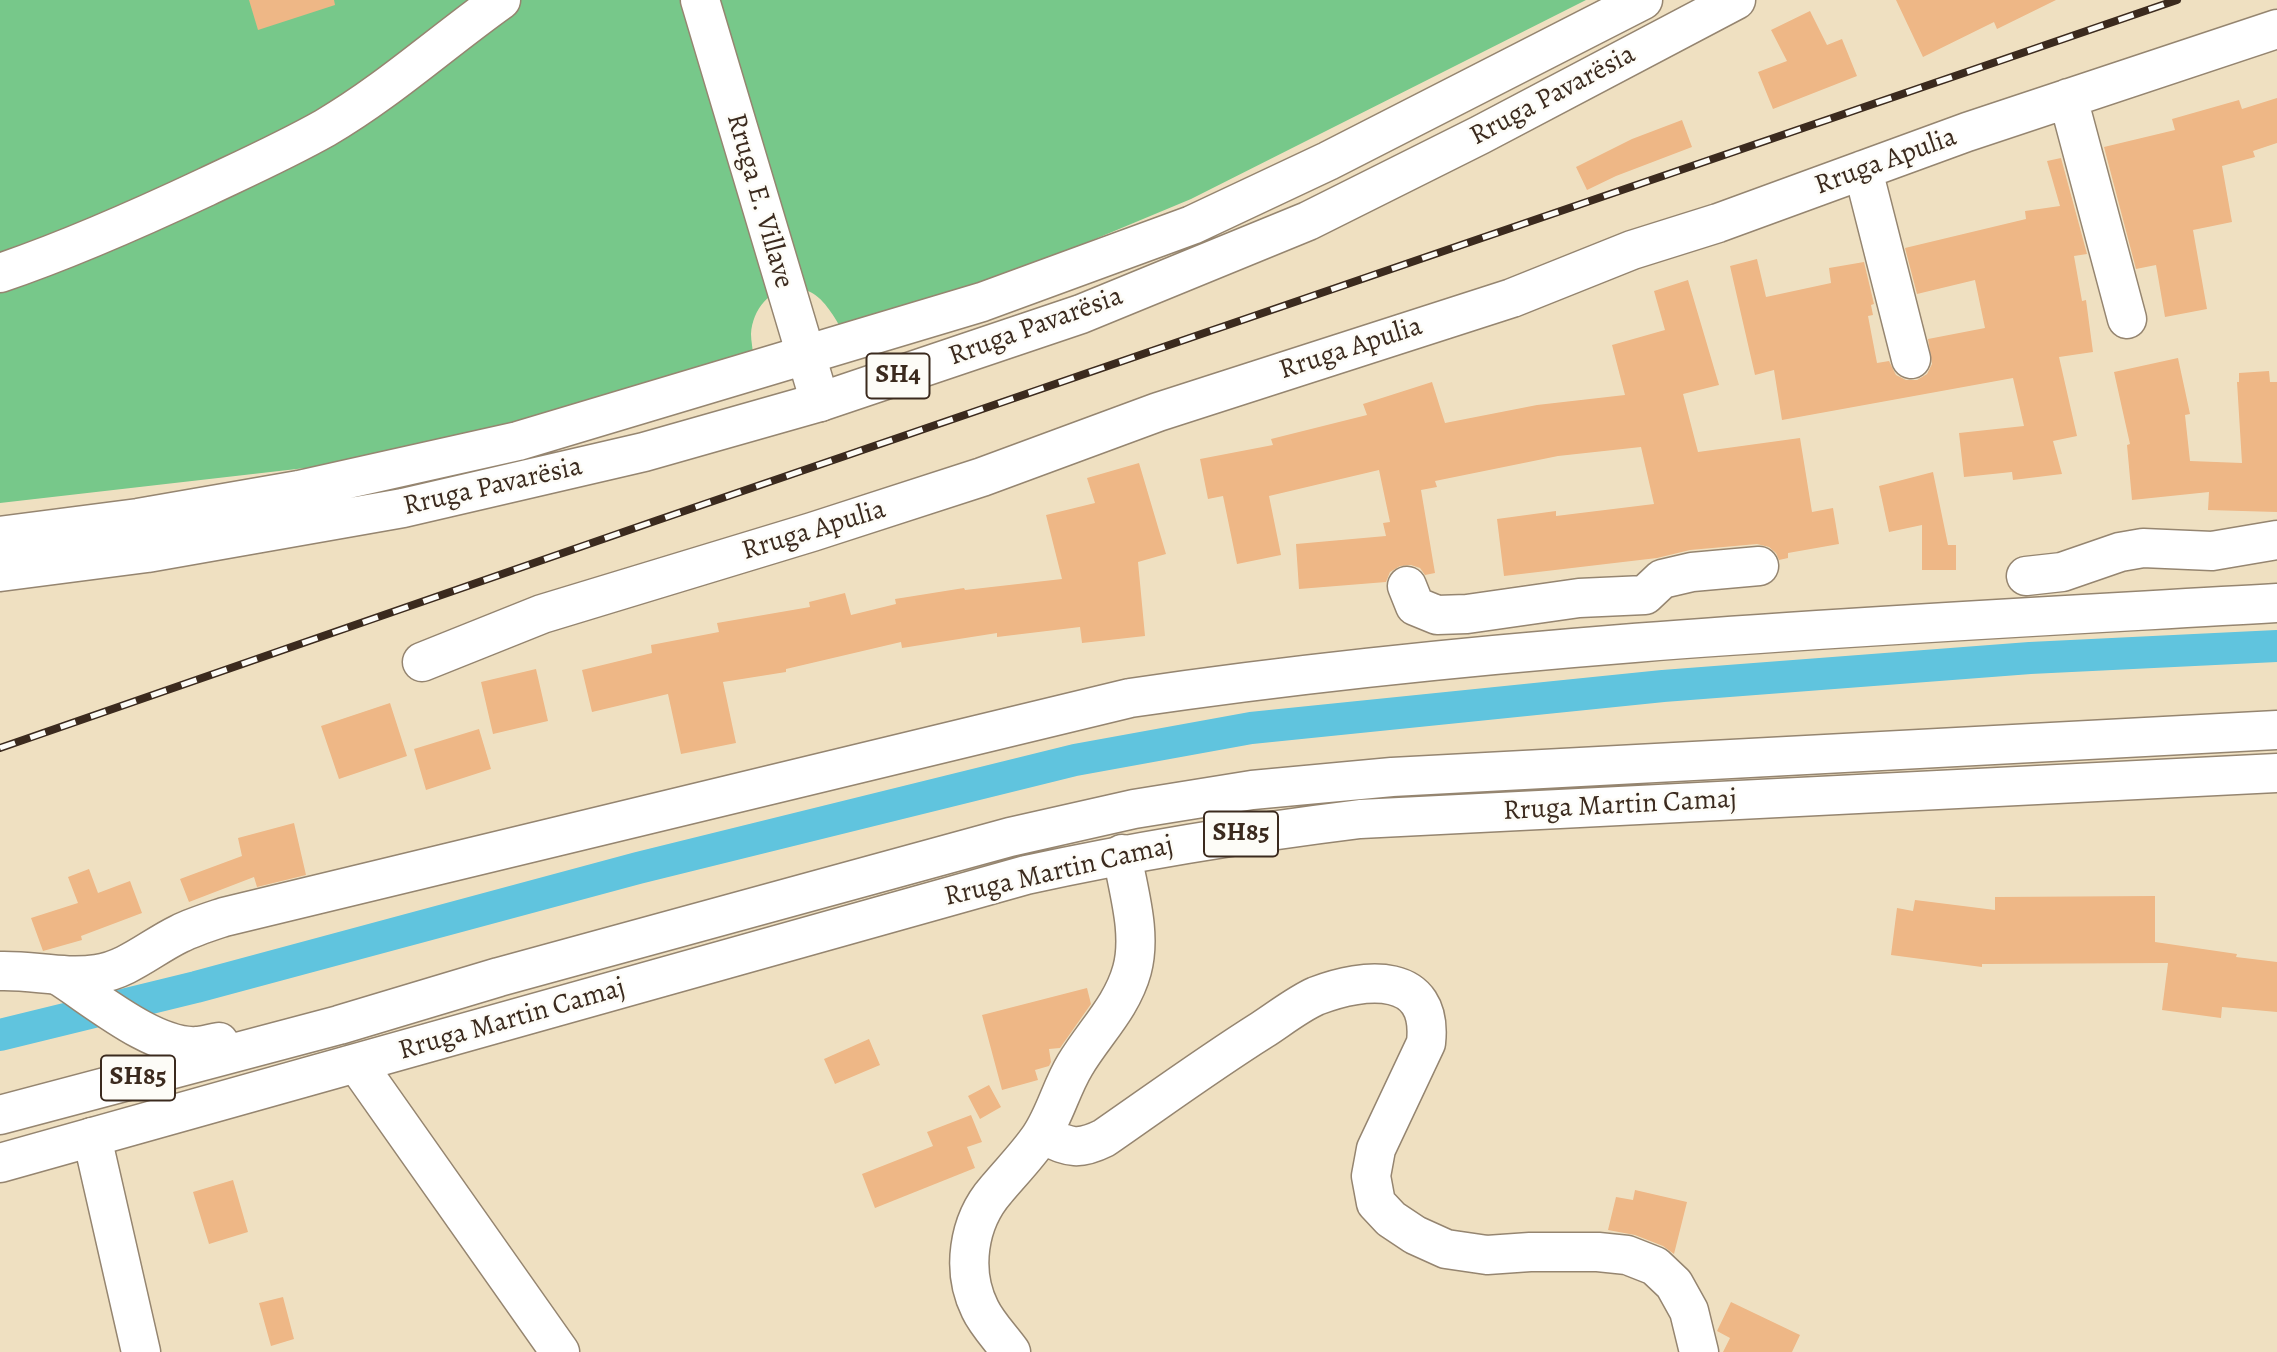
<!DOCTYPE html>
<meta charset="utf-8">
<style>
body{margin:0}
canvas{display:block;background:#efe0c1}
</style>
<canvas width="2277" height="1352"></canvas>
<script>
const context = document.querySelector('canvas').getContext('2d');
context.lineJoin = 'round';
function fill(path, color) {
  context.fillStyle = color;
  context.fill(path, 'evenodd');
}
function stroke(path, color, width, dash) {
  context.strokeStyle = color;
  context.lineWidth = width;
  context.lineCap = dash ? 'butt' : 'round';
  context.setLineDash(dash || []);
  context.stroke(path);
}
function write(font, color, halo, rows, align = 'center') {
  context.font = font + ' Alegreya,serif';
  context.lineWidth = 5;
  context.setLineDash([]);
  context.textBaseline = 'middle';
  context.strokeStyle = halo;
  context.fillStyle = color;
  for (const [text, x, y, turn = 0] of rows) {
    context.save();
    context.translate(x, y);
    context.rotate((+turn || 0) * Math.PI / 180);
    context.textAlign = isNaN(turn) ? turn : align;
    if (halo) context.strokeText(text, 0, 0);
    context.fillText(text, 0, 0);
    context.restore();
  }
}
const green = new Path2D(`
 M 0,0 L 1586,0 L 1191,199 L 1076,247 L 928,303 L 841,328 C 833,315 823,297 808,291 C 778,280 753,304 751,334 C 751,341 753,349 753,356 L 410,456 L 0,503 Z`);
const canal = new Path2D(`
 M 0,1035 L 196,987 L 638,868 L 1075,760 L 1251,728 L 1663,686 L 2030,658 L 2277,646`);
const building = new Path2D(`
 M 249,0 L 334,0 L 335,5 L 258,30 Z
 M 1896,0 L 2056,0 L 1997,29 L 1994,22 L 1923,57 Z
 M 1810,11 L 1827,45 L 1842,39 L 1857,76 L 1773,109 L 1758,72 L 1787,61 L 1771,30 Z
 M 2277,98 L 2277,143 L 2253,151 L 2255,157 L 2222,166 L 2232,222 L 2193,230 L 2207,309 L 2165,317 L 2156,265 L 2136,269 L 2104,147 L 2175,130 L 2172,119 L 2239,100 L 2242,109 Z
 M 1682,120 L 1692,147 L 1616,176 L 1587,190 L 1576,167 L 1632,139 Z
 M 2061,158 L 2087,254 L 2074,256 L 2082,301 L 2086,300 L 2093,352 L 2059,357 L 2077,436 L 2053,441 L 2062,474 L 2013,480 L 2012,472 L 1964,477 L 1959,433 L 2024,426 L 2013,378 L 1782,420 L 1774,370 L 1755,375 L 1730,266 L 1757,259 L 1766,297 L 1831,283 L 1829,268 L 1864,262 L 1874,304 L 1871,305 L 1873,315 L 1868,316 L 1877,363 L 1889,361 L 1896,375 L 1906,380 L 1917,380 L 1927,374 L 1932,364 L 1928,339 L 1985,328 L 1975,280 L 1917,294 L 1905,248 L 2026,219 L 2025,211 L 2060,206 L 2047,161 Z
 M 1688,280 L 1719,385 L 1683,394 L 1698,452 L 1800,438 L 1812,512 L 1833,508 L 1839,544 L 1788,553 L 1788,558 L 1779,560 L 1776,553 L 1769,547 L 1757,544 L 1690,550 L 1657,558 L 1504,576 L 1497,519 L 1556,511 L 1556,516 L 1654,504 L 1641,447 L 1558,456 L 1435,481 L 1437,487 L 1421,490 L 1435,573 L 1425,575 L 1420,568 L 1411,565 L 1400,566 L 1390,572 L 1386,582 L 1299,589 L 1296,544 L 1386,536 L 1383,523 L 1390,522 L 1379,470 L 1269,496 L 1281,555 L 1237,564 L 1223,496 L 1208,499 L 1200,459 L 1273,445 L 1271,439 L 1367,415 L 1363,404 L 1432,382 L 1445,423 L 1537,405 L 1625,395 L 1612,345 L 1665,330 L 1654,291 Z
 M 2178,358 L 2190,414 L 2185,415 L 2190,461 L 2242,463 L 2237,382 L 2239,382 L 2239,373 L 2269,371 L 2270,382 L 2277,382 L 2277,512 L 2208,510 L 2209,492 L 2132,500 L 2127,445 L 2130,444 L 2114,372 Z
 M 1139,463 L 1166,554 L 1138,562 L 1145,636 L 1082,643 L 1080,627 L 997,637 L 997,633 L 902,648 L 901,642 L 786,669 L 786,672 L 723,682 L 736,743 L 681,754 L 668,694 L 592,712 L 582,670 L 652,653 L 651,645 L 719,632 L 717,623 L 810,607 L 809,602 L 845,593 L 851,615 L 896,604 L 895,599 L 964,588 L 965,590 L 1062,579 L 1046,515 L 1095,503 L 1087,478 Z
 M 1933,472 L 1948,545 L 1956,545 L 1956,570 L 1922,570 L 1922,525 L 1889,532 L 1879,486 Z
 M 536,669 L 548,721 L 493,734 L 481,682 Z
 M 390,703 L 407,756 L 339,779 L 321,726 Z
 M 479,729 L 491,769 L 426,790 L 414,749 Z
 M 294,823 L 306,875 L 257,887 L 254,877 L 189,902 L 180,879 L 242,856 L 238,838 Z
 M 89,869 L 98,893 L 130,881 L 142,913 L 81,936 L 82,940 L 43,951 L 31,918 L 78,903 L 68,877 Z
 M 2155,896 L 2155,942 L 2237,954 L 2236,957 L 2277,962 L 2277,1012 L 2222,1007 L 2221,1018 L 2162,1010 L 2168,963 L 1982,964 L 1982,967 L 1891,955 L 1897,908 L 1913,911 L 1915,900 L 1995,910 L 1995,897 Z
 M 1087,988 L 1091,1004 L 1060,1048 L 1049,1049 L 1051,1062 L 1049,1066 L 1035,1070 L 1038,1080 L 1002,1090 L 982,1015 Z
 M 869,1039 L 880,1065 L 835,1084 L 824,1059 Z
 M 989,1085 L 1001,1107 L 980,1119 L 968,1096 Z
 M 971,1115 L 982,1142 L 967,1147 L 975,1168 L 875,1208 L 862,1174 L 933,1146 L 927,1132 Z
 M 233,1180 L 248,1232 L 209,1244 L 193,1192 Z
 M 1635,1190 L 1687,1202 L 1674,1254 L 1663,1246 L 1635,1235 L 1608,1230 L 1616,1197 L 1633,1200 Z
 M 283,1297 L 294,1339 L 271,1346 L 259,1303 Z
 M 1731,1302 L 1800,1335 L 1792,1352 L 1723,1352 L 1730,1338 L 1717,1331 Z`);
const minor = new Path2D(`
 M 700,0 L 820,402
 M 2068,98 L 2127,319
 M 1863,170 L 1911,359
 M 0,273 C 71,249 138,219 206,187 C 246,168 286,150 325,128 C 388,91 442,42 501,0
 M 2026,576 L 2062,572 L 2120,552 L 2143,548 L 2212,551 L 2277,540
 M 1407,586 L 1415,606 L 1437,615 L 1467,614 L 1579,598 L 1645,595 L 1662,579 L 1692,572 L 1759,566
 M 422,662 L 542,614 L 812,532 L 982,477 L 1158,412 L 1512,298 L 1632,250 L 1718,223 L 1967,132 L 2277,29
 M 0,971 C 33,970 64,979 97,974 C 127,970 152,947 179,934 C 193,927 209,922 224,917 L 1130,698 C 1510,642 1894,625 2277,603
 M 357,1064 L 560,1352
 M 1042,1135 C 1068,1146 1076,1152 1104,1138 C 1156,1102 1208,1064 1262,1030 C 1279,1019 1298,1004 1316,996 C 1365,977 1434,971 1426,1043 L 1376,1149 L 1371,1176 L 1376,1203 L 1391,1219 L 1415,1235 L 1446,1249 L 1487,1255 L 1530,1252 L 1598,1252 L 1627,1255 L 1655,1266 L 1674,1284 L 1689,1311 L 1699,1352
 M 92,1137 L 141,1352
 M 1011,1352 C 1001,1338 987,1324 980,1309 C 961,1271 968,1222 996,1190 C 1011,1172 1027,1156 1040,1137 C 1055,1115 1061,1088 1075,1065 C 1094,1033 1122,1007 1132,970 C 1142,933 1128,890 1122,854`);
const major = new Path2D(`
 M 0,536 L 138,518 L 299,490 L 518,441 L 982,302 L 1192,225 L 1328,161 L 1643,0
 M 0,572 L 147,553 L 403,508 L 644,452 L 820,402 L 1081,314 L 1308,221 L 1480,135 L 1736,0`);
const highway = new Path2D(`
 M 59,976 C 94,998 154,1049 197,1046 C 204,1046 212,1043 219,1042
 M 0,1115 L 339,1025 L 499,977 L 1010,837 L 1134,809 L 1252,790 L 1392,777 L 2277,730
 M 0,1163 L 1026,875 C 1136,851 1247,833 1360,819 L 2277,773`);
const rail = new Path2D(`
 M 0,748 L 658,520 L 2177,0`);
const shields = [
 [898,376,63],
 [1241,834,74],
 [138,1078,74]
];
const shieldNames = [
 ["SH4",898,376],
 ["SH85",1241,834],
 ["SH85",138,1078]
];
const streetNames = [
 ["Rruga Pavarësia",1553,96,-28],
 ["Rruga Apulia",1886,162,-20],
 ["Rruga E. Villave",759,201,74],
 ["Rruga Pavarësia",1036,327,-20],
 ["Rruga Apulia",1351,349,-18],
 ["Rruga Pavarësia",493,487,-13],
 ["Rruga Apulia",814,531,-17],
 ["Rruga Martin Camaj",1620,806,-3],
 ["Rruga Martin Camaj",1059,872,-13],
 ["Rruga Martin Camaj",512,1020,-16]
];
fill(green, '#77c88a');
stroke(canal, '#60c4de', 32);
fill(building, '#eeb786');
stroke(minor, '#958570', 41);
stroke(major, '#958570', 41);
stroke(highway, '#958570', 41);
stroke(minor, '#fff', 38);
stroke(major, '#fff', 38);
stroke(highway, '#fff', 38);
stroke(rail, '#3b2a1e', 8);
stroke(rail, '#fdfcf7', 5, [16]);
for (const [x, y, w] of shields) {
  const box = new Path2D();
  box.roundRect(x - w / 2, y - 22.5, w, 45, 5);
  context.fillStyle = '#fdfcf7';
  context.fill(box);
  stroke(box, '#3b2a1e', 2);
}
write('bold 26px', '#3b2a1e', null, shieldNames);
write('28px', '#3b2a1e', '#fdfcf7', streetNames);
</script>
